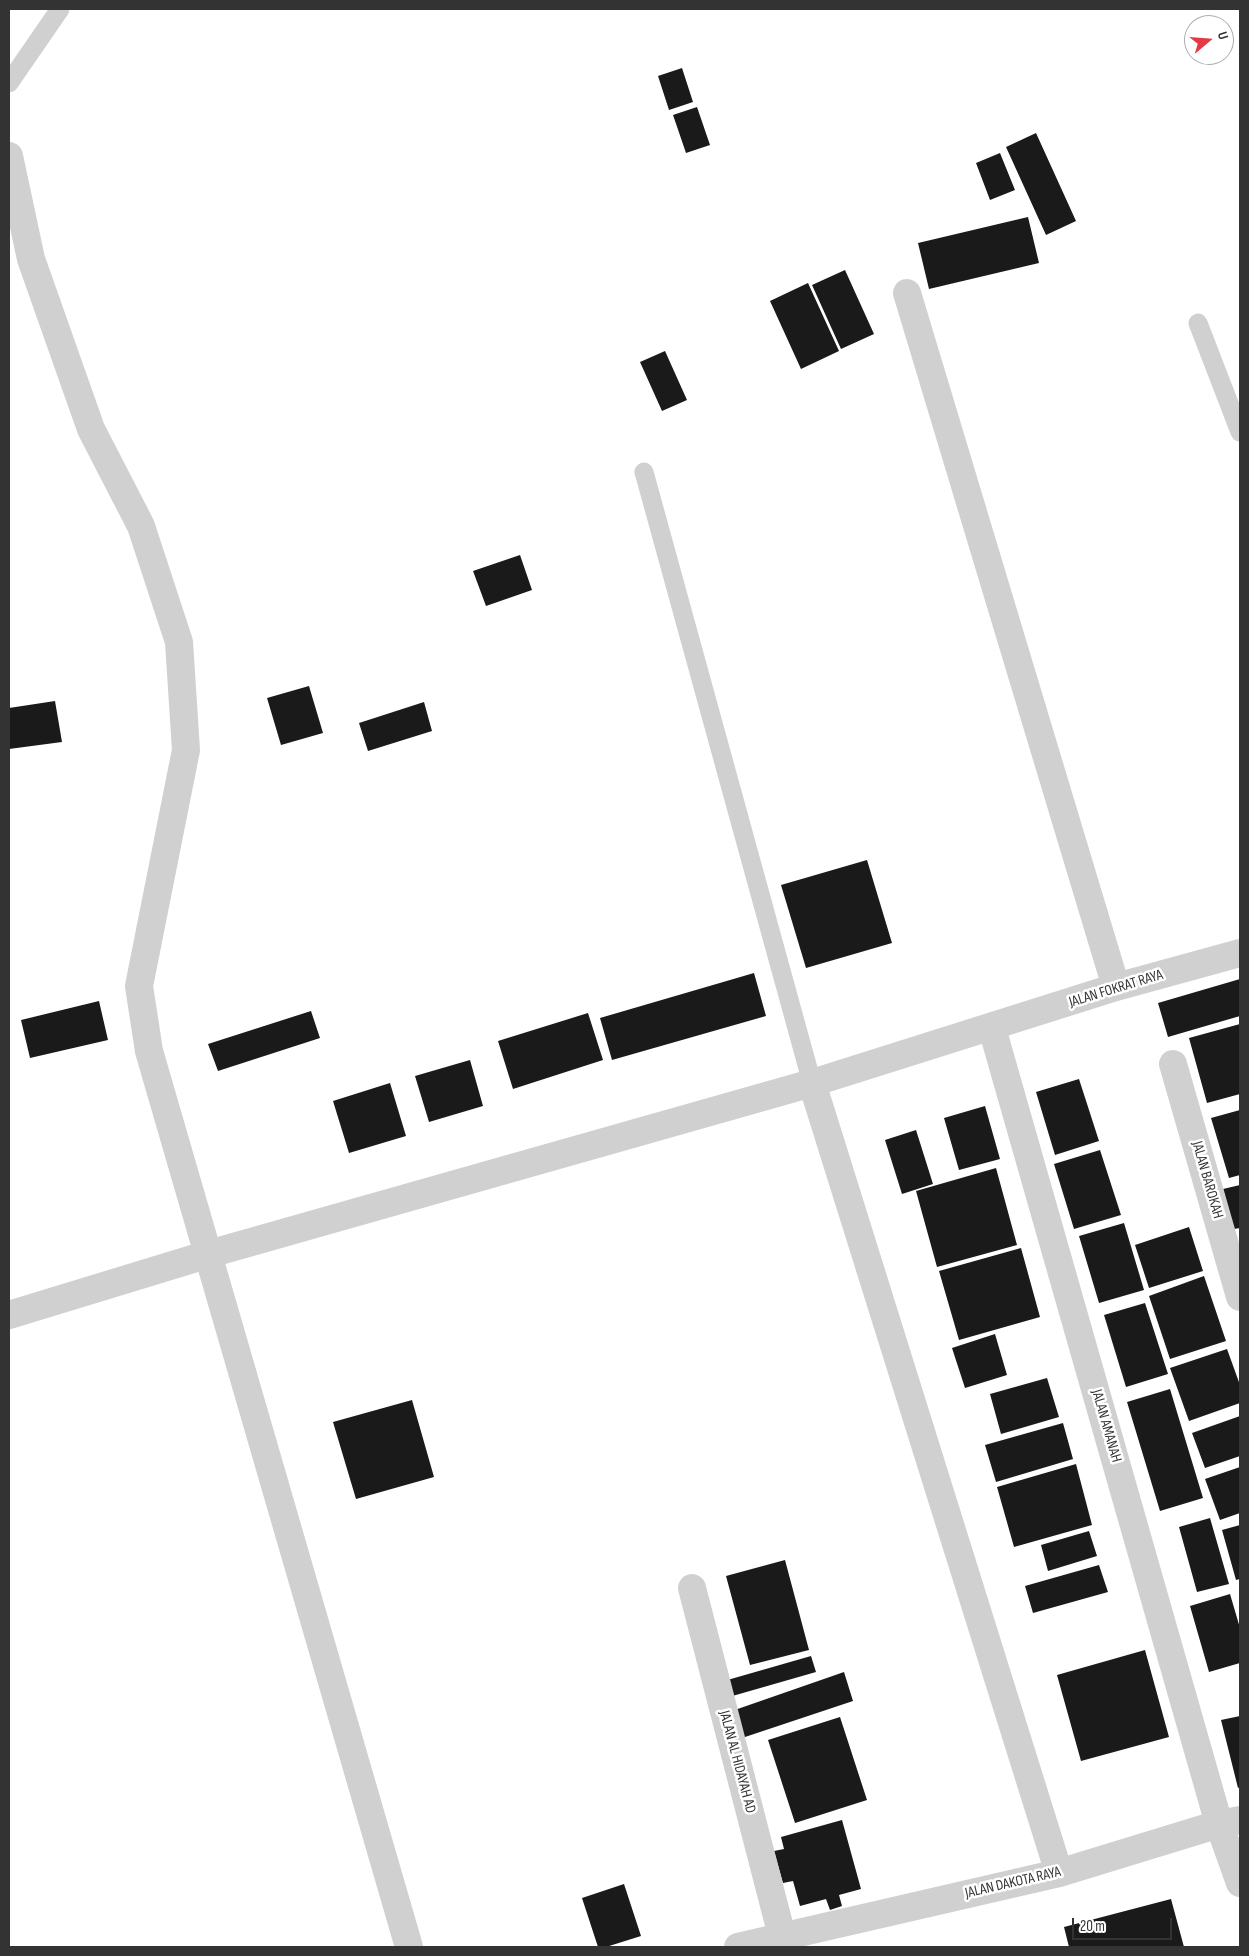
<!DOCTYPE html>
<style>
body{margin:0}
#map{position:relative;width:1249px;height:1956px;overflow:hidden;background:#fff;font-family:"Sofia Sans Condensed",sans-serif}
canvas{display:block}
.frame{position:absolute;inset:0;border:10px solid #333;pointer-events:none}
.north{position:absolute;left:1184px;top:15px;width:50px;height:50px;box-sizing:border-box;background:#fff;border:1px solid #adadad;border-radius:50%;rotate:72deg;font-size:14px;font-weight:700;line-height:20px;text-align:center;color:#333}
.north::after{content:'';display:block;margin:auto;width:18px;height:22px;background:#e63946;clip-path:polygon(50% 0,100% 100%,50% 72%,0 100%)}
.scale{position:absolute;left:1072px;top:1918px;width:100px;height:22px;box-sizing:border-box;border:2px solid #333;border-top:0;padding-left:6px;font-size:15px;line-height:18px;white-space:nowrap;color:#333;-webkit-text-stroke:4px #fff;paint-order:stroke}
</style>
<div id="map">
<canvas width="1249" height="1956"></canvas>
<div class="frame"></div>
<div class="north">U</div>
<div class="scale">20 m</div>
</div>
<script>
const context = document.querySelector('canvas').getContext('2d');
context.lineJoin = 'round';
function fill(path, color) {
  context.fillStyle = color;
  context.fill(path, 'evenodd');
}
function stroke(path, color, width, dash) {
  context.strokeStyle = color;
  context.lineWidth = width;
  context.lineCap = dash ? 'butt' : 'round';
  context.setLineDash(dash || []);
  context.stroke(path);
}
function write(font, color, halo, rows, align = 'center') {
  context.font = font + ' "Sofia Sans Condensed",sans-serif';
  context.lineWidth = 5;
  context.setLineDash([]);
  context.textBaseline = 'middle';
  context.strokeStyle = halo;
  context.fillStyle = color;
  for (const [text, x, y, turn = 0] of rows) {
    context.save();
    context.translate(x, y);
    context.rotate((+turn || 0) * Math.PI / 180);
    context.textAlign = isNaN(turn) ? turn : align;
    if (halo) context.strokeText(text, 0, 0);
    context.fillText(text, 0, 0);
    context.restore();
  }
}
const building = new Path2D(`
 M 682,68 L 693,102 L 669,110 L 658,76 Z
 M 697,107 L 710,145 L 686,153 L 673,115 Z
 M 1036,133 L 1076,221 L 1046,235 L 1006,147 Z
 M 1000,153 L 1015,190 L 990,200 L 976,163 Z
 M 1028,217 L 1039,263 L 929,289 L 918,243 Z
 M 845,270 L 874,334 L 841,349 L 812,285 Z
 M 808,283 L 839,351 L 801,369 L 770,301 Z
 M 665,351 L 687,400 L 662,411 L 640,362 Z
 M 520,555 L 532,590 L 486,606 L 473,571 Z
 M 309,686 L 323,733 L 281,745 L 267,698 Z
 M 55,701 L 62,742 L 9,749 L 9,708 Z
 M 424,702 L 432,731 L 368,751 L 359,723 Z
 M 867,860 L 892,943 L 806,968 L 781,885 Z
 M 754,973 L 766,1016 L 612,1060 L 600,1018 Z
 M 1240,979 L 1240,1016 L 1168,1037 L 1158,1003 Z
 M 99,1001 L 108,1040 L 30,1058 L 21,1020 Z
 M 311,1011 L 320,1038 L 218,1071 L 208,1044 Z
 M 588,1013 L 603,1060 L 513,1089 L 498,1041 Z
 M 1240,1024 L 1240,1094 L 1207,1103 L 1189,1038 Z
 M 470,1060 L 483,1106 L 429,1122 L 415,1076 Z
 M 1079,1079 L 1099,1141 L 1055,1155 L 1036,1092 Z
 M 390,1083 L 406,1136 L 349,1153 L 333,1101 Z
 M 985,1106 L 1000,1159 L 959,1170 L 944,1118 Z
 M 1240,1110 L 1240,1175 L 1229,1178 L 1211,1118 Z
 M 916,1130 L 933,1184 L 902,1194 L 885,1140 Z
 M 1100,1150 L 1121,1215 L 1074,1229 L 1054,1164 Z
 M 996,1168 L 1017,1245 L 937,1267 L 916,1191 Z
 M 1240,1185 L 1240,1228 L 1234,1229 L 1223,1189 Z
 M 1124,1223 L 1144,1290 L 1099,1303 L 1079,1236 Z
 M 1189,1227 L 1203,1271 L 1149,1288 L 1135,1245 Z
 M 1021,1248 L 1040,1317 L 959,1340 L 939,1271 Z
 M 1204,1276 L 1226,1341 L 1170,1359 L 1149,1296 Z
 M 1145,1303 L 1168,1374 L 1126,1387 L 1104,1315 Z
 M 995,1334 L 1007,1375 L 965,1388 L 952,1348 Z
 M 1227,1349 L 1240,1385 L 1240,1403 L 1189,1421 L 1170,1368 Z
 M 1047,1378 L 1059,1417 L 1001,1434 L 990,1394 Z
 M 1170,1389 L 1203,1498 L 1160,1511 L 1127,1402 Z
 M 412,1400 L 434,1477 L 356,1499 L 333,1422 Z
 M 1240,1416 L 1240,1456 L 1205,1468 L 1192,1433 Z
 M 1063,1423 L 1073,1459 L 996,1482 L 985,1445 Z
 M 1076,1464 L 1092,1525 L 1014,1547 L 997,1487 Z
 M 1240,1467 L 1240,1513 L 1220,1520 L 1205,1479 Z
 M 1210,1518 L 1229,1584 L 1197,1592 L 1179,1527 Z
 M 1240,1525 L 1240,1579 L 1236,1580 L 1222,1530 Z
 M 1089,1531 L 1097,1556 L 1048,1571 L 1041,1545 Z
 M 785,1560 L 809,1650 L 750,1665 L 726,1576 Z
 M 1099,1565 L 1108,1592 L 1033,1613 L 1025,1586 Z
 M 1230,1594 L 1240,1628 L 1240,1663 L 1209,1672 L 1190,1606 Z
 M 1145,1650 L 1169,1737 L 1081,1761 L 1057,1675 Z
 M 811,1656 L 816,1672 L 722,1699 L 717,1683 Z
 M 844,1672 L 853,1701 L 739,1739 L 729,1712 Z
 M 1240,1716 L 1240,1787 L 1238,1788 L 1221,1720 Z
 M 840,1717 L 867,1800 L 795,1823 L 768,1740 Z
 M 842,1820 L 861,1889 L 839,1895 L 842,1906 L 830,1910 L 826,1899 L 800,1906 L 793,1881 L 783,1883 L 774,1851 L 784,1849 L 781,1837 Z
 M 624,1884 L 641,1936 L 606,1947 L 598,1947 L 582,1898 Z
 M 1171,1899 L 1184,1947 L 1069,1947 L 1064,1927 Z`);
const lane = new Path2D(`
 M 9,83 L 60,9
 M 1198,323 L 1240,432
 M 644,472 L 812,1083`);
const street = new Path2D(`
 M 9,156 L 31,259 L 91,429 L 141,526 L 179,642 L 186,750 L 139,986 L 149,1051 L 409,1947
 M 907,293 L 1116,987
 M 992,1028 L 1219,1824 L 1240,1883
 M 1173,1064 L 1240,1297
 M 812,1083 L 1059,1873
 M 9,1315 L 209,1254 L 812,1083 L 1116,987 L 1240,953
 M 692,1588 L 782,1936
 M 738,1947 L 1059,1873 L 1219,1824 L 1240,1820`);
const streetNames = [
 ["JALAN FOKRAT RAYA",1116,989,-17],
 ["JALAN BAROKAH",1207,1180,74],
 ["JALAN AMANAH",1106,1426,74],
 ["JALAN AL HIDAYAH AD",737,1762,75],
 ["JALAN DAKOTA RAYA",1013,1883,-13]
];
fill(building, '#1a1a1a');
stroke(lane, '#d0d0d0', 19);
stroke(street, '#d0d0d0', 28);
write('15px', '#333', '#fff', streetNames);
</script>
